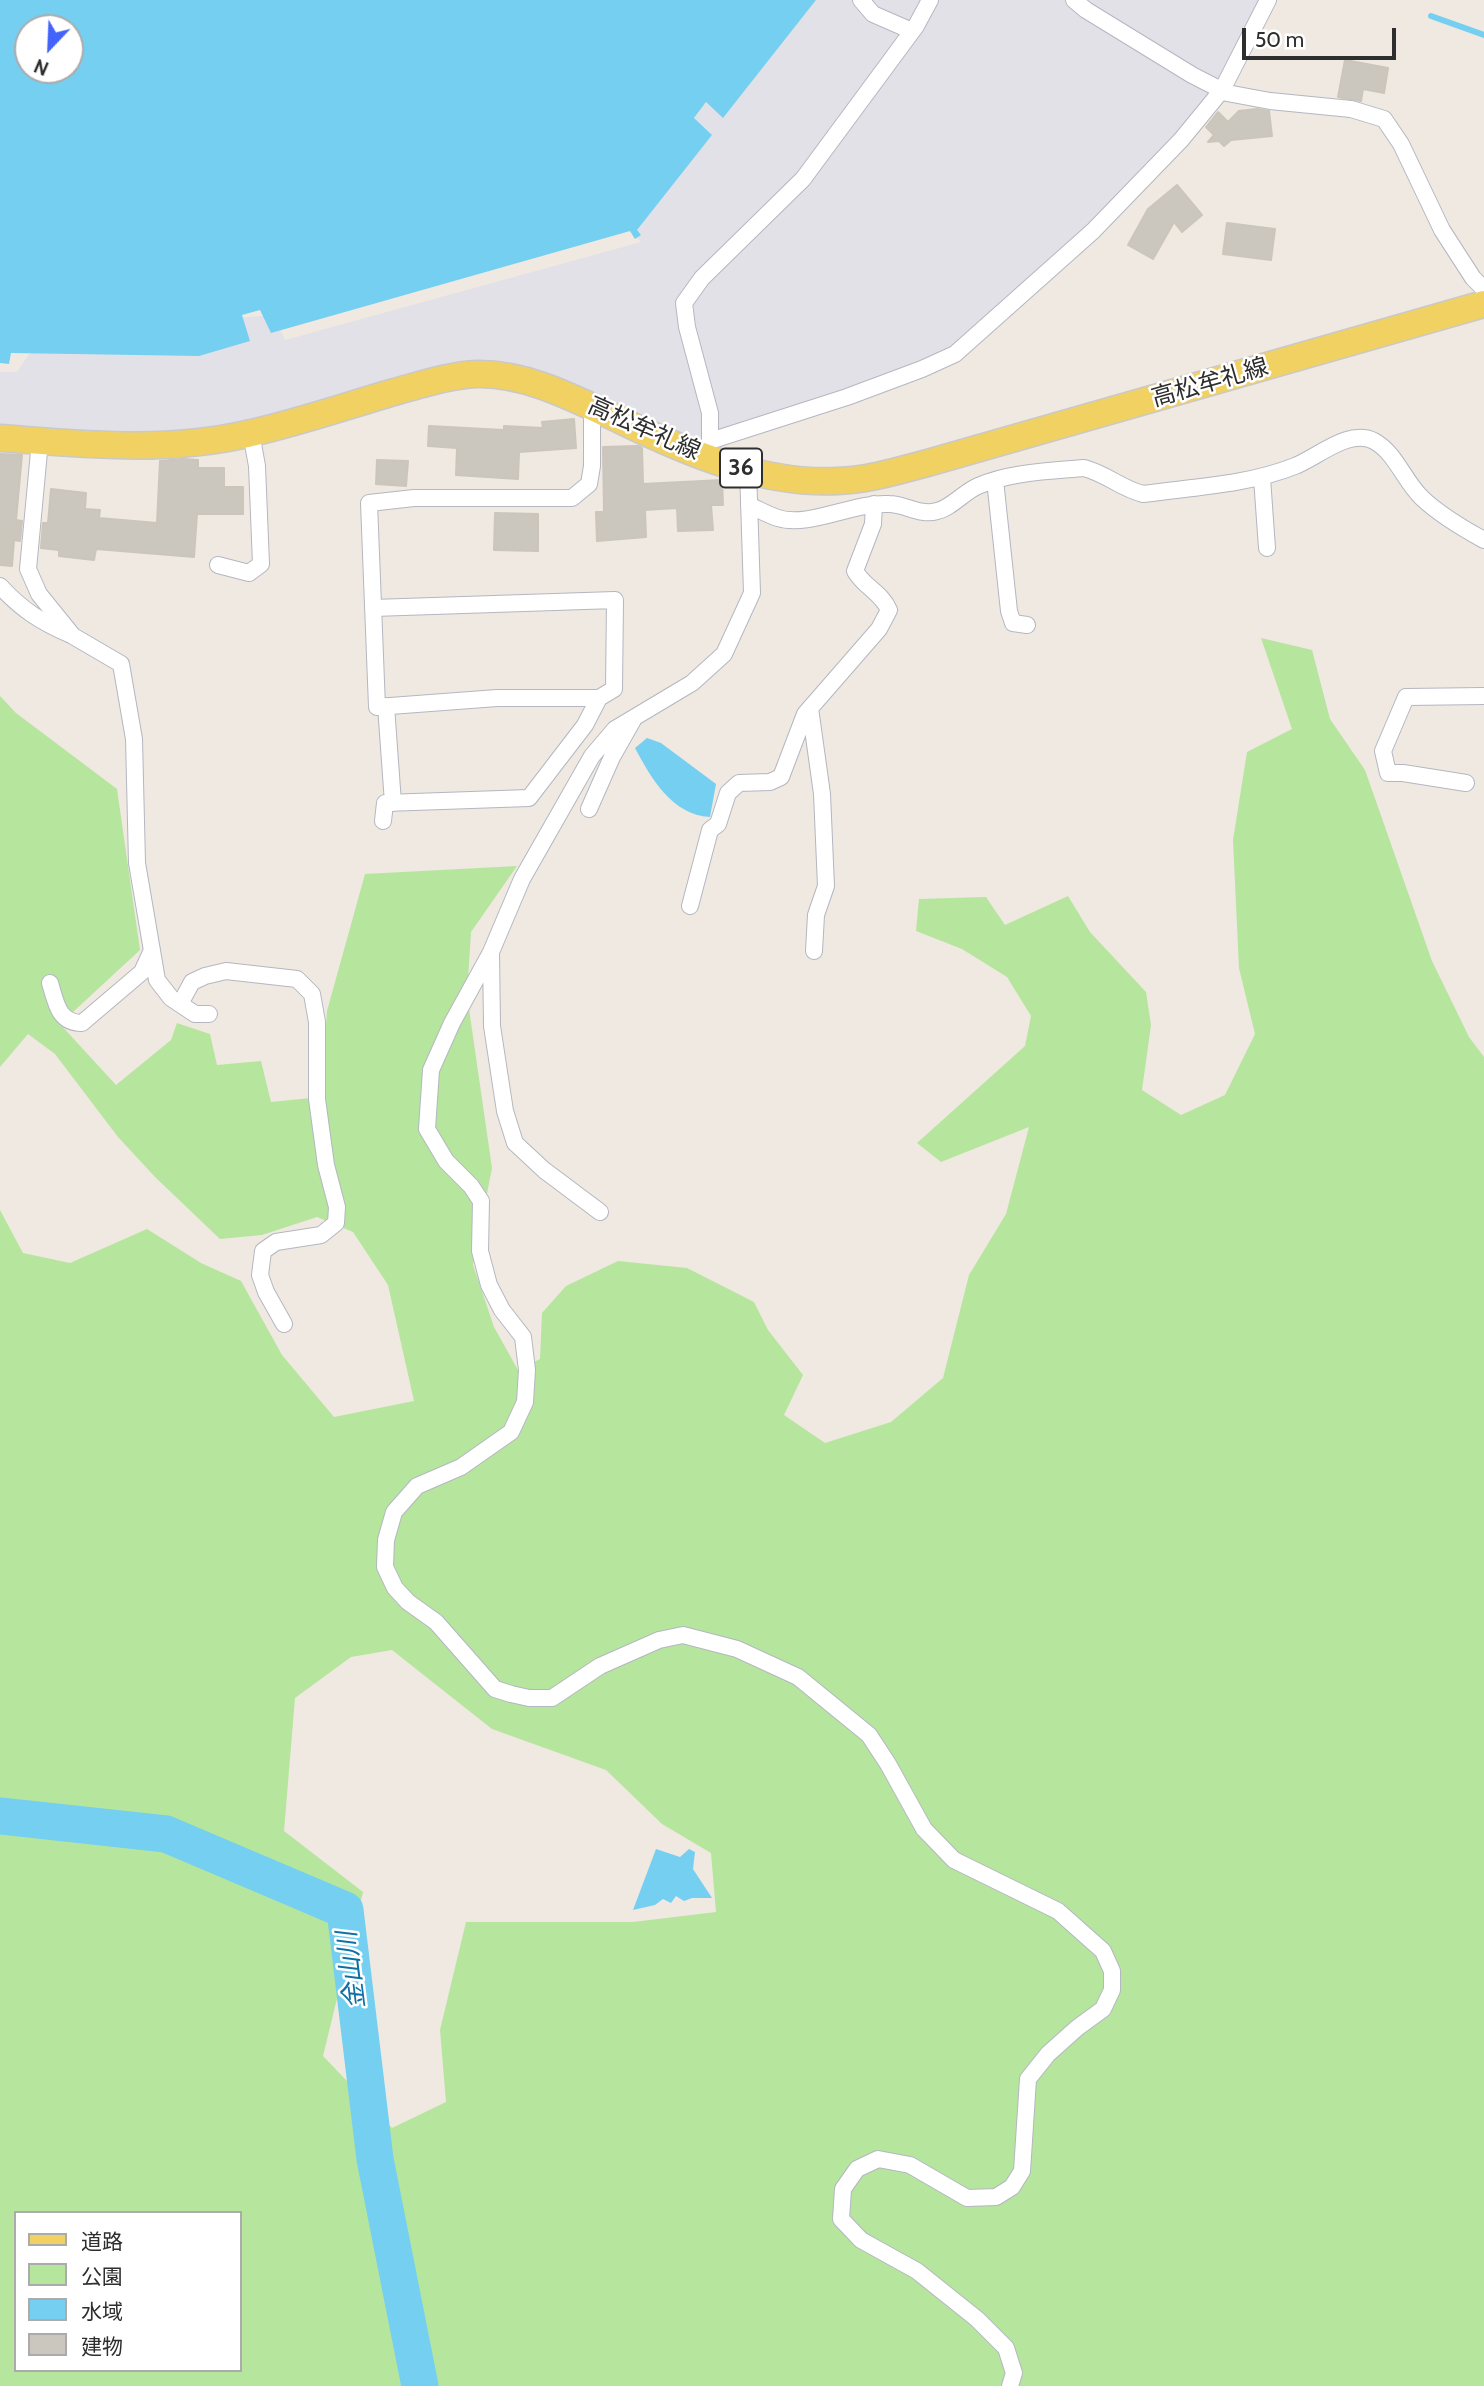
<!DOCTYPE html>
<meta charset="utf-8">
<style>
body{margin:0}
#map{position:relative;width:1484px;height:2386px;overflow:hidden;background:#efe9e1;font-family:Cabin,"Noto Sans JP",sans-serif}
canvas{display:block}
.legend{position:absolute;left:14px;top:2211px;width:228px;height:161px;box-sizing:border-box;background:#fff;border:2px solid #ababab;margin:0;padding:9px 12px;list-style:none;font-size:21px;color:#2e2e2e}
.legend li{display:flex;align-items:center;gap:14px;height:35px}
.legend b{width:35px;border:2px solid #ababab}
.north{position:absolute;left:14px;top:14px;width:70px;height:70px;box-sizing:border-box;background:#fff;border:2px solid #ababab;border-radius:50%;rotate:203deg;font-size:19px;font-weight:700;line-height:28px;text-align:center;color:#2e2e2e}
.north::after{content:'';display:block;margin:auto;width:24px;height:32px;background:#4264fb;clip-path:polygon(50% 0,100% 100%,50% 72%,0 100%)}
.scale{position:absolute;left:1242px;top:28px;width:154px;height:32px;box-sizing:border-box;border:4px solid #2e2e2e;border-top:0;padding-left:9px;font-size:21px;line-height:24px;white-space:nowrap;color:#2e2e2e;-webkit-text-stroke:5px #fff;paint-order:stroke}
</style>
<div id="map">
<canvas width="1484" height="2386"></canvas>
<ul class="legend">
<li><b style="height:9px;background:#f2d163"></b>道路</li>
<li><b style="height:19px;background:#b6e59e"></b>公園</li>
<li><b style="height:19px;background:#75cff0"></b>水域</li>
<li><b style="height:19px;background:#cbc7bf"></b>建物</li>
</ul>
<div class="north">N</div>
<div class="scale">50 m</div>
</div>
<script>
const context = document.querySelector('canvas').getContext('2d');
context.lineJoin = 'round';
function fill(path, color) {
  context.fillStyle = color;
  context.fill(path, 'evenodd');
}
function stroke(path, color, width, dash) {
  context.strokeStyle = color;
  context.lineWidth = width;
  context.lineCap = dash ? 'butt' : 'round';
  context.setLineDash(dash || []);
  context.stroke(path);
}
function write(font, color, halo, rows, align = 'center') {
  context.font = font + ' Cabin,"Noto Sans JP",sans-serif';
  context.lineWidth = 5;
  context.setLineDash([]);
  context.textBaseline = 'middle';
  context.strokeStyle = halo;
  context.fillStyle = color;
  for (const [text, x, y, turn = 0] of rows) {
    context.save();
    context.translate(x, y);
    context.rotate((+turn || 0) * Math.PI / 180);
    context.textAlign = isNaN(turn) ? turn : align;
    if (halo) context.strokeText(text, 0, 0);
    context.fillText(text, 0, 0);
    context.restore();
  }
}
const industrial = new Path2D(`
 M 816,0 L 1265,0 L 1222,90 L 1101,224 L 955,354 L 706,448 L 549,388 L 423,384 L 224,439 L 0,442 L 0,372 L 17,372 L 30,353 L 200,349 L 234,318 L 273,315 L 285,340 L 641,242 L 630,230 L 712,135 L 694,119 L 706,102 L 723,117 Z`);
const green = new Path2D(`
 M 1261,638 L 1312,650 L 1330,719 L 1365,770 L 1432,961 L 1469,1037 L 1484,1057 L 1484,2386 L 0,2386 L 0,1210 L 23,1253 L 70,1263 L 147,1229 L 201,1263 L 241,1281 L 282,1355 L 334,1417 L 414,1401 L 388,1285 L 353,1232 L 317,1217 L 262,1235 L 220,1239 L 156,1178 L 118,1137 L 55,1054 L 28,1034 L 0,1067 L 0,696 L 16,713 L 117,789 L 140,950 L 60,1024 L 116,1085 L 171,1040 L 177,1023 L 210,1034 L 217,1065 L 261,1061 L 271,1102 L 321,1097 L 327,1011 L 365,874 L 517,866 L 471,932 L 467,995 L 492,1168 L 473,1265 L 494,1327 L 518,1370 L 540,1359 L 542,1313 L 566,1286 L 618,1261 L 687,1268 L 754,1302 L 768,1330 L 803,1375 L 784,1415 L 825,1443 L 891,1422 L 943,1378 L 969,1275 L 1006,1214 L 1029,1127 L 941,1162 L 917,1143 L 1025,1046 L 1031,1016 L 1007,977 L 962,949 L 916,931 L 919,899 L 986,897 L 1005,925 L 1068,896 L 1090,932 L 1146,992 L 1151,1025 L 1142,1090 L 1181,1115 L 1225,1095 L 1255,1034 L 1239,968 L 1233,840 L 1247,752 L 1292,729 ZM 392,1650 L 492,1729 L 606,1770 L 662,1824 L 711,1853 L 716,1912 L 633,1922 L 466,1922 L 440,2030 L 446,2102 L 392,2128 L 323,2056 L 363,1892 L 284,1831 L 295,1698 L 351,1657 ZM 16,2213 L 240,2213 L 240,2370 L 16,2370 Z`);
const water = new Path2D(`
 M 0,0 L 816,0 L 723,118 L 706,102 L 694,118 L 712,135 L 637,230 L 641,235 L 635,239 L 630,231 L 271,333 L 260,310 L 242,315 L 250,341 L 199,356 L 11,353 L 9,364 L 0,363 ZM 28,28 L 70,28 L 70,70 L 28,70 Z
 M 647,738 L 661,743 L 716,784 L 710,817 C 672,815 651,778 635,748 Z
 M 656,1849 L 680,1857 L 689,1849 L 695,1852 L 693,1869 L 712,1898 L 692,1898 L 684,1901 L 676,1896 L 671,1903 L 663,1899 L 655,1905 L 633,1910 Z`);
const stream = new Path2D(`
 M 1431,16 L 1484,35`);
const river = new Path2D(`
 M 0,1816 L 166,1834 L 345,1910 L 375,2159 L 420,2386`);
const building = new Path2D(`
 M 1345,60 L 1388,68 L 1384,93 L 1363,89 L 1361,101 L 1338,97 Z
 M 1257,109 L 1269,111 L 1272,136 L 1231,140 L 1224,146 L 1219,141 L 1208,142 L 1214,135 L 1206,127 L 1218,112 L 1228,122 L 1239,111 Z
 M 1177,185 L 1202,215 L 1182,232 L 1174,222 L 1153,259 L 1128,245 L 1148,209 Z
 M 1227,223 L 1275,229 L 1271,260 L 1223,254 Z
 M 574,419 L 576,448 L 519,452 L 518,479 L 456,475 L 457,448 L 428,446 L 429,426 L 504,430 L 504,426 L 543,428 L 542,422 Z
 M 638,446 L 642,448 L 643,484 L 722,480 L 723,505 L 711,505 L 713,530 L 678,531 L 677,508 L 645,510 L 646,537 L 597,541 L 596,512 L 604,512 L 603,447 Z
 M 0,454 L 22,455 L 16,520 L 22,521 L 20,541 L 14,540 L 12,566 L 0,565 Z
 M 183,459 L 198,460 L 198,468 L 224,468 L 224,487 L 243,487 L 243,514 L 197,514 L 194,557 L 96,549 L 94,560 L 59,556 L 59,550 L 41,548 L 43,523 L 48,523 L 51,489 L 86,493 L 85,509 L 100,510 L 99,518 L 157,523 L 160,461 Z
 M 377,460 L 408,461 L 406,486 L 376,484 Z
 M 495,513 L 538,514 L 538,551 L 494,550 Z`);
const minor = new Path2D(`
 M 861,0 L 873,14 L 912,31
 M 1074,0 L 1086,10 L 1192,75 L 1227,93 L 1270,101 L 1351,109 L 1384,119 L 1401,144 L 1442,230 L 1473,278 L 1484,289
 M 40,441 L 28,569 L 39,594 L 73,636 L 121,664 L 134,739 L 137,863 L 157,980 L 171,998 L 195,1014 L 209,1014
 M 710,441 L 710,413 L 687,327 L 684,303 L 702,278 L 803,179 L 888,64 L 916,26 L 930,0
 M 701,455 L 710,441 L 847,397 L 922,369 L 955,354 L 1093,231 L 1181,140 L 1222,90 L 1268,0
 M 1262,478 L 1267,548
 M 995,480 L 1009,611 L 1013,623 L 1027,625
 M 749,505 C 758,509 768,515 778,518 C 809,528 853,502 889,504 C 905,504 920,516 937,511 C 951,508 964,492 978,486 C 1010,472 1050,471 1084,468 C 1107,474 1120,488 1143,494 C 1194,487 1247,485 1295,466 C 1318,457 1349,428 1374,441 C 1396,453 1404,481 1422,498 C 1440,515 1462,528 1484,540
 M 218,565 L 249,573 L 261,564 L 257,466 L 251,433
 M 0,586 C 22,610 41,622 71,635
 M 373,608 L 615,600 L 614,689 L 599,698 L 497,698 L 377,707 L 369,503 L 414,498 L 572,498 L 589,484 L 592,466 L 592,407
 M 386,706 L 393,803
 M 810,708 L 822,794 L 826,886 L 816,915 L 814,951
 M 1466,783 L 1403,773 L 1388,773 L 1383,751 L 1406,697 L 1484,696
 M 589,809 L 612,757 L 633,720
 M 383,821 L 385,803 L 529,798 L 585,725 L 599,698
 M 690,906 L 710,830 L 718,824 L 728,793 L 739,783 L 770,782 L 781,777 L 805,714 L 879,629 L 889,610 C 882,593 864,587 855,571 L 873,524 L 874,504
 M 491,952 L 452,1023 L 431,1070 L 427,1129 L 446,1161 L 471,1186 L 481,1201 L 480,1251 L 489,1285 L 502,1310 L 523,1337 L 527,1370 L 525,1402 L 511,1432 L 461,1467 L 417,1486 L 394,1512 L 386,1540 L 385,1567 L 395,1588 L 408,1602 L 436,1622 L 495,1689 L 511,1694 L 529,1698 L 552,1698 L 600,1666 L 659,1640 L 683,1635 L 737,1649 L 798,1677 L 869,1735 L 888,1764 L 924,1829 L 954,1860 L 1058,1911 L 1103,1951 L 1112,1971 L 1112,1990 L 1103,2009 L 1077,2028 L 1048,2054 L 1028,2079 L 1022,2171 L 1012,2187 L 996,2197 L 967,2198 L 910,2165 L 878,2159 L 857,2169 L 843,2189 L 841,2219 L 861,2240 L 917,2271 L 977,2319 L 1006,2348 L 1014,2373 L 1010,2386
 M 50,983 C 56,1002 58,1023 82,1023 L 142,972 L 152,950
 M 180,1004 L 192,982 L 205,976 L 226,971 L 297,979 L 312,994 L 317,1022 L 317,1099 L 326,1165 L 337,1207 L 336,1223 L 321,1235 L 276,1242 L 263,1251 L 260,1275 L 266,1292 L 284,1324
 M 600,1212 L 544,1170 L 515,1143 L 505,1111 L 492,1026 L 491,952 L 522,879 L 592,756 L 615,729 L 692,683 L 724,654 L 752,593 L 748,470`);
const primary = new Path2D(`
 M 0,438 C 83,444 165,453 247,434 C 297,423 346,406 394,392 C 420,385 450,375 477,374 C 528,373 577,400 622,421 C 688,453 763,485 838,481 C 869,480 901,470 931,462 L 1484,304`);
const shields = [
 [741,468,42]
];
const shieldNames = [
 ["36",741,468]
];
const streetNames = [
 ["高松牟礼線",1210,383,-16],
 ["高松牟礼線",644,429,24]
];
const waterNames = [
 ["金山川",352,1970,-97]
];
fill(industrial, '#e3e1e8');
fill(green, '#b6e59e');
fill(water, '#75cff0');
stroke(stream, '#75cff0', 6);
stroke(river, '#75cff0', 37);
fill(building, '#cbc7bf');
stroke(building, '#cbc5ba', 2);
stroke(minor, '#b4b7c1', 18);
stroke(primary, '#c9c9c9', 29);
stroke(minor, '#fff', 16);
stroke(primary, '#f2d163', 26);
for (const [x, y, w] of shields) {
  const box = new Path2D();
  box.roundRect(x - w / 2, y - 19.5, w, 39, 5);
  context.fillStyle = '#fff';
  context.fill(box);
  stroke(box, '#2e2e2e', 2);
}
write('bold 23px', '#2e2e2e', null, shieldNames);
write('24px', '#2e2e2e', '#fff', streetNames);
write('italic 26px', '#0d6fa3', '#fff', waterNames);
</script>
